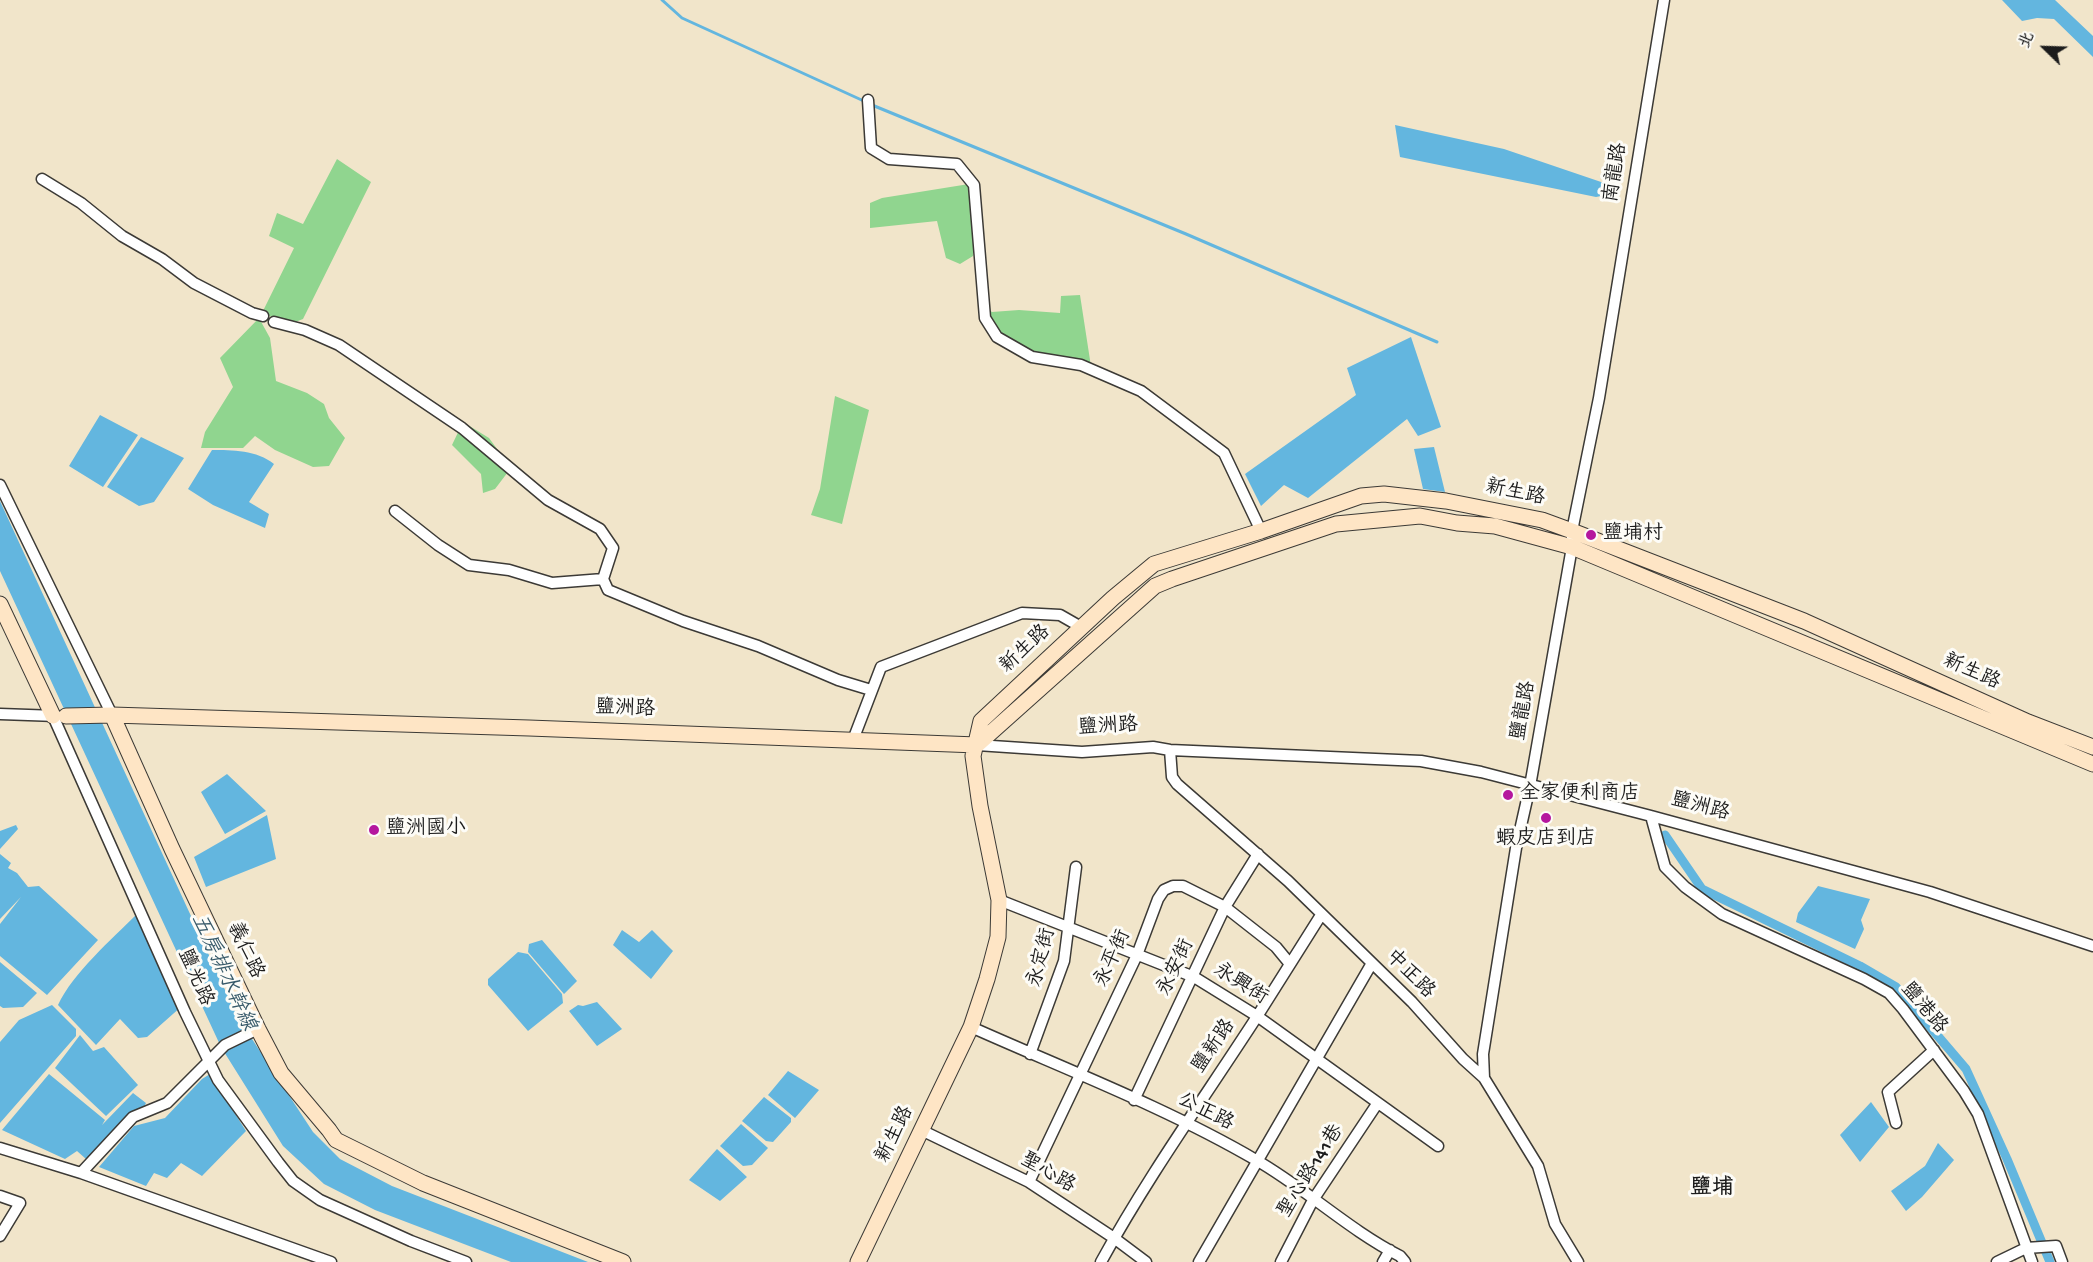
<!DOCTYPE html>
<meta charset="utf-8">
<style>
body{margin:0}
#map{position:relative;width:2093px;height:1262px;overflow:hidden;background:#f1e5ca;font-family:"Gochi Hand","LXGW WenKai TC",sans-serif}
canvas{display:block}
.north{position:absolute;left:2015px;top:18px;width:60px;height:60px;-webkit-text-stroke:4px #fdfcf7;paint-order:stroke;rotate:293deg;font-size:16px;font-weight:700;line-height:24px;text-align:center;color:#1c1c1c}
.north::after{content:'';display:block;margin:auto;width:21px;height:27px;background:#1c1c1c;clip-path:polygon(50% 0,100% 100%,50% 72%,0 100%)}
</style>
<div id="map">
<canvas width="2093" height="1262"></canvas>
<div class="north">北</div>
</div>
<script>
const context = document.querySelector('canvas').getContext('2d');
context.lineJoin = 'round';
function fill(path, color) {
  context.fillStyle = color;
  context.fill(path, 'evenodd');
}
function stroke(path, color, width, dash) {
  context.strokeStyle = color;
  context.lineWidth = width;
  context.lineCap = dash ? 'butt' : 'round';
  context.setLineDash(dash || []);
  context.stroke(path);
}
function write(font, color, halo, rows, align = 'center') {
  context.font = font + ' "Gochi Hand","LXGW WenKai TC",sans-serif';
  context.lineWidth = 6;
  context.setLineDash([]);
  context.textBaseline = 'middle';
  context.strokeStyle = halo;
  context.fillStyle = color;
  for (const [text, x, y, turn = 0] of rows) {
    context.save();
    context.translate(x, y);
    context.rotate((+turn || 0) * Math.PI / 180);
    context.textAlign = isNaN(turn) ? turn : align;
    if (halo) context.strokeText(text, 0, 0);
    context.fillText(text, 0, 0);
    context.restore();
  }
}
const green = new Path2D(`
 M 337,159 L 371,182 L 303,319 L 290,324 L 262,313 L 294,248 L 269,236 L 277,213 L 303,224 Z
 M 969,184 L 976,214 L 973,256 L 960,264 L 946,258 L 937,221 L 870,228 L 870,203 L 882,198 Z
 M 1080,295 L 1092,373 L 994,338 L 980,303 L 992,312 L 1019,310 L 1060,313 L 1061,296 Z
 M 259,318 L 270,338 L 276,381 L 307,393 L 324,404 L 329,418 L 345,438 L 329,466 L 313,467 L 275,450 L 255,436 L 243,448 L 201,448 L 205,432 L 233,387 L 220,358 Z
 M 835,396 L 869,410 L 842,524 L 811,515 L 820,489 Z
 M 463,422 L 489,438 L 511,468 L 495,489 L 483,493 L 481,474 L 452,445 Z`);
const water = new Path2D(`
 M 2002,0 L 2055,0 L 2093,36 L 2093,57 L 2054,19 L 2037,18 L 2022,21 Z
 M 1395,125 L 1504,149 L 1607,184 L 1611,194 L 1596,197 L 1400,157 Z
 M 1411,337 L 1441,427 L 1418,436 L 1407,419 L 1308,498 L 1284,485 L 1261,506 L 1245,474 L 1356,395 L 1347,368 Z
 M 100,415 L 138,435 L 103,487 L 69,466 Z
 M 141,437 L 184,458 L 154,502 L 139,506 L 107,487 Z
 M 1434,447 L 1445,492 L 1423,489 L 1414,449 Z
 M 212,450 C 232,450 257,450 274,464 L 249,502 L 269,514 L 265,528 L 213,505 L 188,489 Z
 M 0,501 L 237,1016 L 313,1132 L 340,1159 L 392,1186 L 588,1262 L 511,1262 L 375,1210 L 324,1184 L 283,1146 L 221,1047 L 0,571 Z
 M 227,774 L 266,811 L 225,834 L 201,792 Z
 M 267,815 L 276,859 L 206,887 L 194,857 Z
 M 16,825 L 18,829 L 0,849 L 0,831 Z
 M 0,854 L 11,863 L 8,868 L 17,873 L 28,887 L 39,886 L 98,940 L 47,995 L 0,956 L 0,924 L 21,897 L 0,919 Z
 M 1818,886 L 1870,899 L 1861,920 L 1864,929 L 1855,949 L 1796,922 L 1798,913 Z
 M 137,914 L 182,1006 L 147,1037 L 138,1038 L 120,1019 L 96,1045 L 58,1005 C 73,973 112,939 137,914 Z
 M 622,930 L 639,942 L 652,930 L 673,951 L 651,979 L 613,945 Z
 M 542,940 L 577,981 L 564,994 L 528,952 L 529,944 Z
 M 518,952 L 528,954 L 562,994 L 563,1003 L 528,1031 L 488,985 L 488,979 Z
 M 0,962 L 37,993 L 23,1007 L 3,1008 L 0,1006 Z
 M 597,1002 L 622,1029 L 597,1046 L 569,1011 L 578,1005 L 583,1006 Z
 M 52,1005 L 76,1029 L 76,1036 L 0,1123 L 0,1042 L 19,1020 Z
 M 80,1035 L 93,1051 L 104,1047 L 138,1085 L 106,1116 L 55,1068 Z
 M 788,1071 L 819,1090 L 795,1118 L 768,1095 Z
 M 49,1074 L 105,1120 L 102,1125 L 133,1093 L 146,1103 L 143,1109 L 129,1113 L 86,1159 L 77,1151 L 65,1159 L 2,1130 Z
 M 210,1074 L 246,1131 L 202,1176 L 181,1163 L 167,1178 L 154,1173 L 146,1186 L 99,1167 L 134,1126 L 165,1118 L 202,1079 Z
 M 764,1097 L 791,1118 L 791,1122 L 773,1142 L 766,1141 L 742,1121 Z
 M 1871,1102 L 1889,1127 L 1860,1162 L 1840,1135 Z
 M 741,1124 L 768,1148 L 752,1165 L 743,1166 L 720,1146 Z
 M 1938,1143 L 1954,1160 L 1922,1197 L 1906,1211 L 1891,1191 L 1925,1166 Z
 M 717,1149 L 747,1177 L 720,1201 L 689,1180 Z`);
const stream = new Path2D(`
 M 662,0 L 682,18 L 866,102
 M 872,105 L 1186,234 L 1437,342`);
const canal = new Path2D(`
 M 1665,835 L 1702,889 L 1860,966 L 1896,987 L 1966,1069 L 2007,1159 L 2050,1262`);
const street = new Path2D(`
 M 868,100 L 871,148 L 889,159 L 957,164 L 974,185 L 985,318 L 997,337 L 1032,357 L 1081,365 L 1141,391 L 1224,453 L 1261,531
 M 42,179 L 81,203 L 122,236 L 162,259 L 194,283 L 252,313 L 263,316
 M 274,322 L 305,330 L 339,345 L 462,428 L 548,500 L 600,529 L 613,548 L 603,579 L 608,590 L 683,621 L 758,646 L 838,680 L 871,690
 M 0,485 L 112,715
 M 395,511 L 438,545 L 469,565 L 509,570 L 552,583 L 603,579
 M 0,714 L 57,716
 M 53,716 L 185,1012 L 218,1080 L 278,1162 L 293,1181 L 320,1200 L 411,1241 L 466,1262
 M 853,740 L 881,667 L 1022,613 L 1060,615 L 1081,627
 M 977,745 L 1082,752 L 1153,747 L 1170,750 L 1421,761 L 1481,772 L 1651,816 L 1930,892 L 2093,946
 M 1170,750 L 1172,777 L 1177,784 L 1288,881 L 1412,1002 L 1463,1059 L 1484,1078 L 1538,1166 L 1555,1224 L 1578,1262
 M 1651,816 L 1665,867 L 1685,887 L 1722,914 L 1864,979 L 1889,993 L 1903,1009 L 1964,1091 L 1978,1114 L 2032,1262
 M 999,900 L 1194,977 L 1257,1016 L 1438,1146
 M 971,1027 C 1065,1069 1167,1108 1256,1160 C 1305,1188 1349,1230 1400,1256 L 1405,1262
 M 1030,1054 L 1064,961 L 1076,867
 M 1484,1078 L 1483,1054 L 1516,848 L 1530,786 L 1572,547 L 1572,531 L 1599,398 L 1664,0
 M 1134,1100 L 1225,907 L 1258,854
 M 1896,1123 L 1888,1092 L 1934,1050
 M 921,1130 L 1029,1182 L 1114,1238 L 1146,1262
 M 0,1148 L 81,1173 L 331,1262
 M 81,1173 L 133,1117 L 167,1103 L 225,1045 L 258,1029
 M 1029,1182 L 1137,955 L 1158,899 L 1164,890 L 1173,886 L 1183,886 L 1225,907 L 1276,947 L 1290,964
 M 0,1196 L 20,1203 L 0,1236
 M 1101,1262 C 1148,1176 1205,1097 1258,1015 C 1279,982 1300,948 1321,915
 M 1199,1262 L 1372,963
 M 1281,1262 L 1313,1200 L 1377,1104
 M 1383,1262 L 1390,1250
 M 1997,1262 L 2026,1248 L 2056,1246 L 2062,1262`);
const secondary = new Path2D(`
 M 0,604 L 53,716
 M 112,715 L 172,849 L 258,1029 L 281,1073 L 329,1130 L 336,1140 L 423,1183 L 623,1262
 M 66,716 L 112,715 L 529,728 L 977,745
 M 977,745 L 1155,586 L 1172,579 L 1336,524 L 1420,516 L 1457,523 L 1495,526 L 1572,547 L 2093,764
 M 858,1262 L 971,1027 L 987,979 L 998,937 L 999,900 L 980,806 L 973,756 L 981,721 L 1113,598 L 1154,564 L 1261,531 L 1361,496 L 1384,494 L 1446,501 L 1542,520 L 1572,531 L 1804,621 L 2028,722 L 2093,747`);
const markers = [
 [1591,535,6,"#b5179e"],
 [1508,795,6,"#b5179e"],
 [1546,818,6,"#b5179e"],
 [374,830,6,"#b5179e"]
];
const streetNames = [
 ["南龍路",1617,173,-81],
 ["新生路",1515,494,12],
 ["新生路",1026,650,-43],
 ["新生路",1971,673,24],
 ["鹽洲路",625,710,2],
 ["鹽龍路",1525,711,-80],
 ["鹽洲路",1108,728,-3],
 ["鹽洲路",1700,808,15],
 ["義仁路",244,951,65],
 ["永定街",1043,958,-76],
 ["永平街",1114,959,-66],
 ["永安街",1177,968,-65],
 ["中正路",1409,975,45],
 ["鹽光路",194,978,66],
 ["永興街",1240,985,32],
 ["鹽港路",1923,1009,50],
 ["鹽新路",1215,1047,-56],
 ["公正路",1205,1113,27],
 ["新生路",896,1135,-64],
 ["聖心路141巷",1312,1172,-58],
 ["聖心路",1047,1174,30]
];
const poiNames = [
 ["鹽埔村",1603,535],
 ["全家便利商店",1520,795],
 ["鹽洲國小",386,830],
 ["蝦皮店到店",1546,840,"center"]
];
const waterNames = [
 ["五房排水幹線",222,973,65]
];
const quarterNames = [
 ["鹽埔",1712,1190]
];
fill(green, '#90d58f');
fill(water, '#63b6df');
stroke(stream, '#63b6df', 3);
stroke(canal, '#63b6df', 9);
stroke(street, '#3c3a36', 13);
stroke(secondary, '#3c3a36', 17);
stroke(street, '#fff', 10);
stroke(secondary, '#fee5c5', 15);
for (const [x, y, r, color] of markers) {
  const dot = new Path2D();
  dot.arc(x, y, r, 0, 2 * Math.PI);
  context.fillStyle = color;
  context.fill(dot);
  stroke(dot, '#fdfcf7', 2);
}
write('20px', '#1c1c1c', '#fdfcf7', streetNames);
write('20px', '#1c1c1c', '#fdfcf7', poiNames, 'left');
write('italic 21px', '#385a6a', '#fdfcf7', waterNames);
write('bold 22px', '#1c1c1c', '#fdfcf7', quarterNames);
</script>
